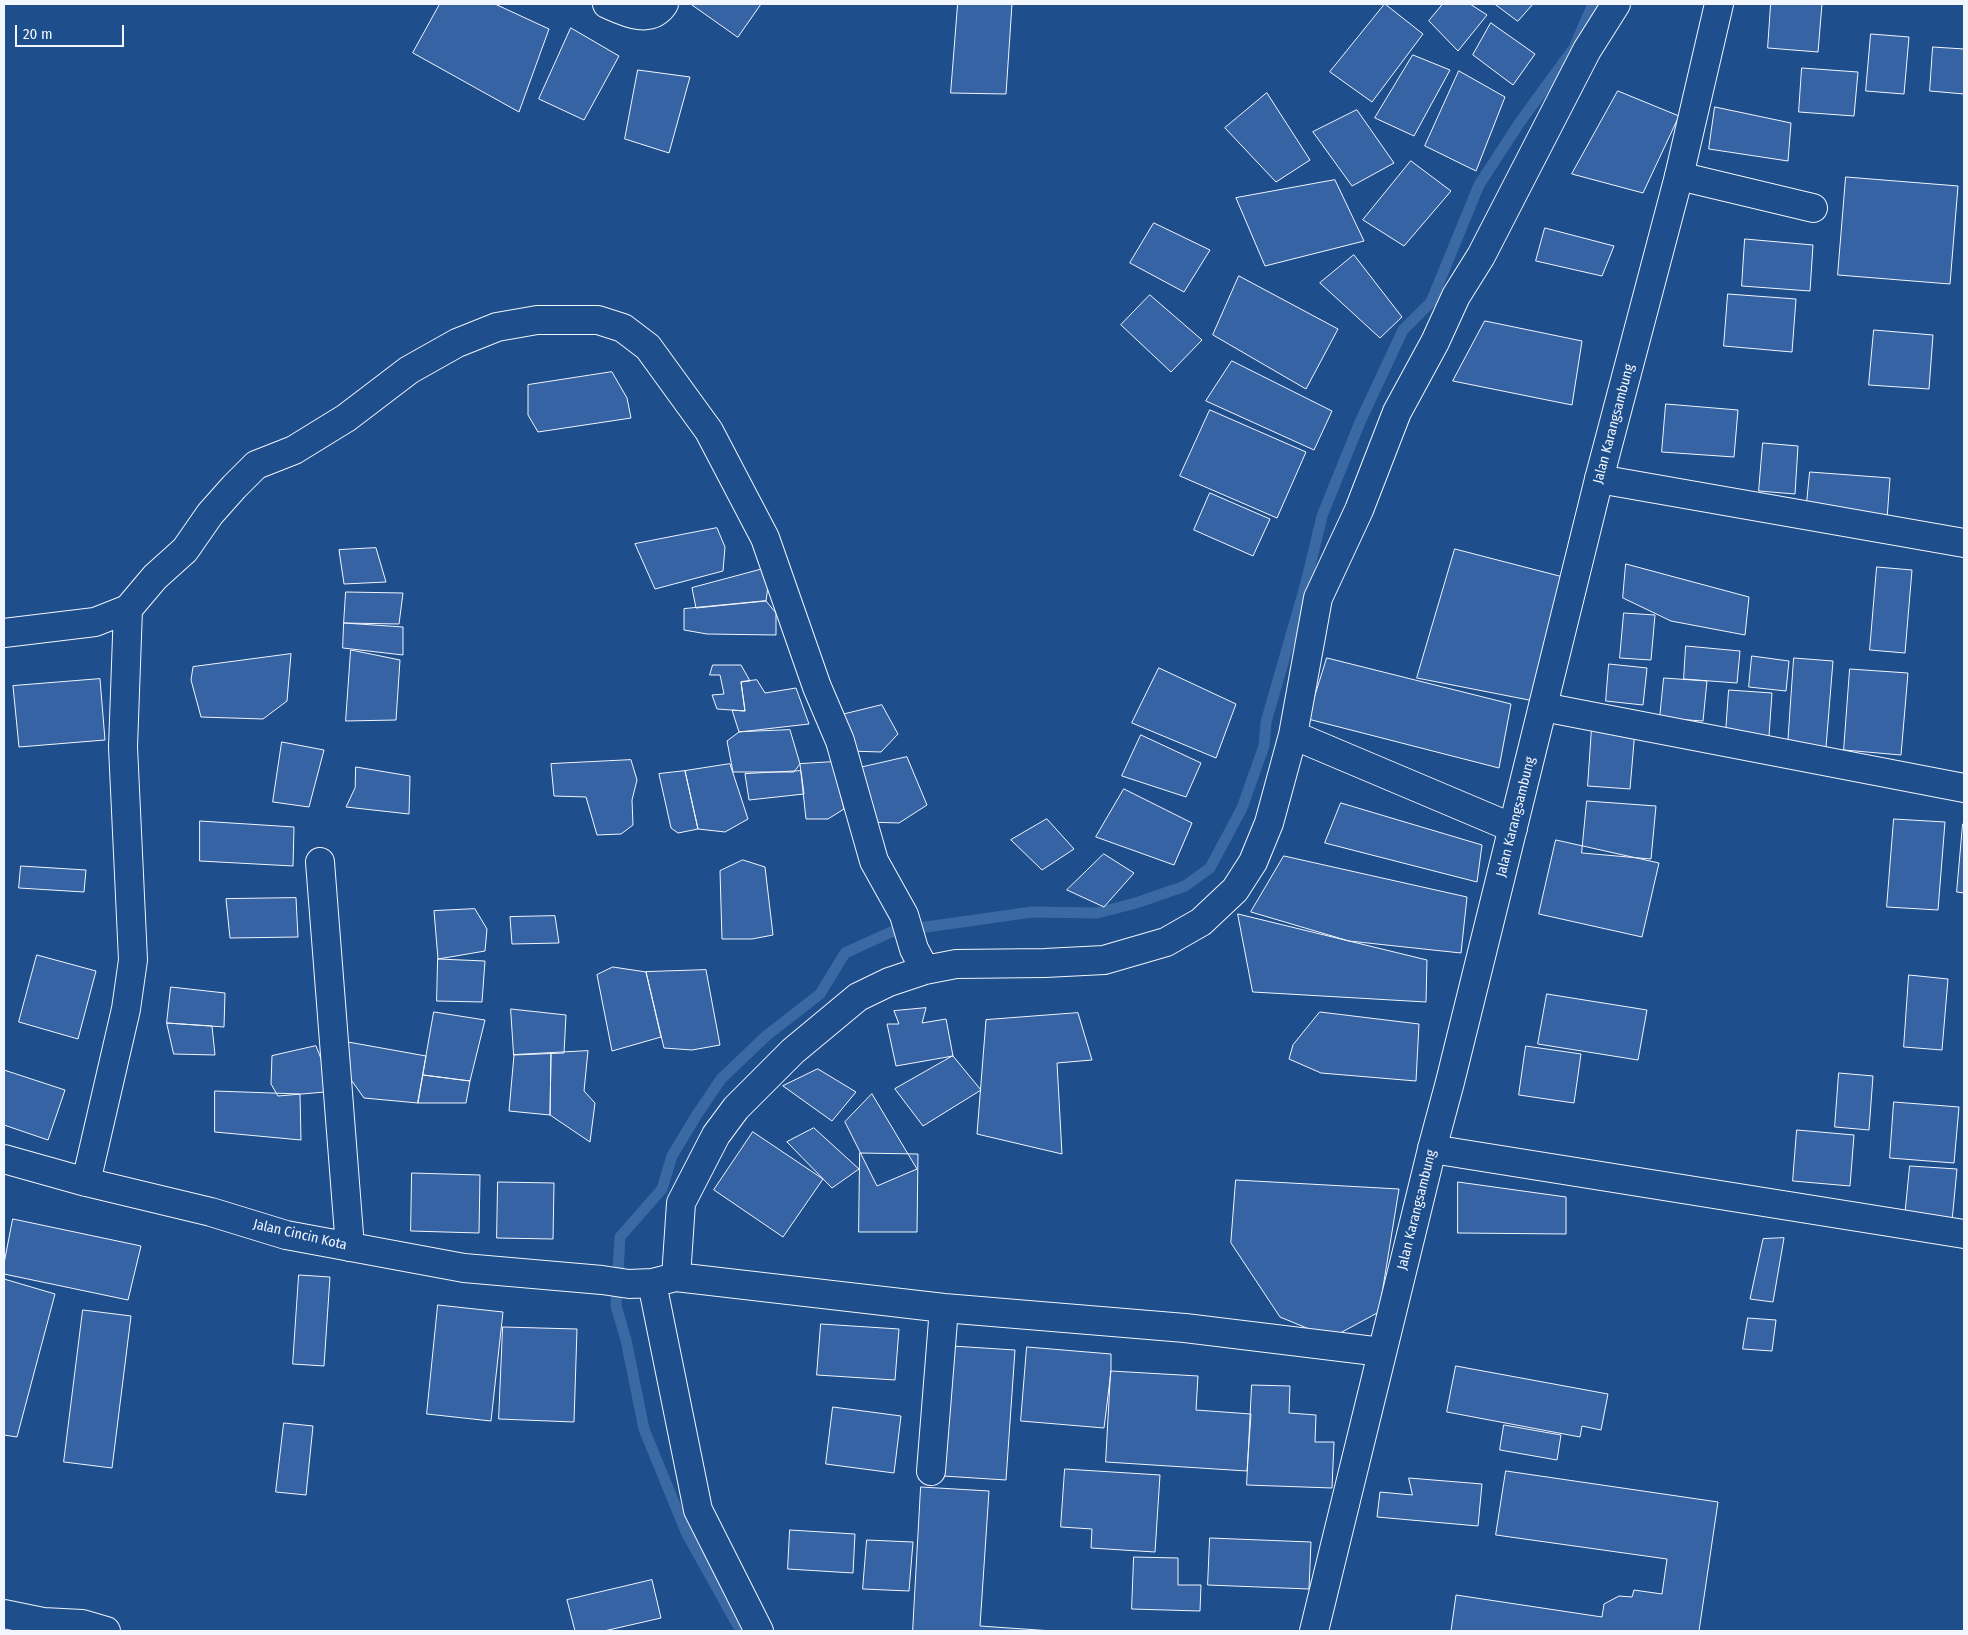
<!DOCTYPE html>
<style>
body{margin:0}
#map{position:relative;width:1968px;height:1635px;overflow:hidden;background:#1f4e8c;font-family:"Fira Sans Condensed",sans-serif}
canvas{display:block}
.frame{position:absolute;inset:0;border:5px solid #f2f6ff;pointer-events:none}
.scale{position:absolute;left:15px;top:25px;width:109px;height:22px;box-sizing:border-box;border:2px solid #f2f6ff;border-top:0;padding-left:6px;font-size:15px;line-height:18px;white-space:nowrap;color:#f2f6ff;-webkit-text-stroke:4px #1f4e8c;paint-order:stroke}
</style>
<div id="map">
<canvas width="1968" height="1635"></canvas>
<div class="frame"></div>
<div class="scale">20 m</div>
</div>
<script>
const context = document.querySelector('canvas').getContext('2d');
context.lineJoin = 'round';
function stroke(path, color, width, dash) {
  context.strokeStyle = color;
  context.lineWidth = width;
  context.lineCap = dash ? 'butt' : 'round';
  context.setLineDash(dash || []);
  context.stroke(path);
}
function fill(path, color) {
  context.fillStyle = color;
  context.fill(path, 'evenodd');
}
function write(font, color, halo, rows, align = 'center') {
  context.font = font + ' "Fira Sans Condensed",sans-serif';
  context.lineWidth = 4;
  context.setLineDash([]);
  context.textBaseline = 'middle';
  context.strokeStyle = halo;
  context.fillStyle = color;
  for (const [text, x, y, turn = 0] of rows) {
    context.save();
    context.translate(x, y);
    context.rotate((+turn || 0) * Math.PI / 180);
    context.textAlign = isNaN(turn) ? turn : align;
    if (halo) context.strokeText(text, 0, 0);
    context.fillText(text, 0, 0);
    context.restore();
  }
}
const stream = new Path2D(`
 M 741,1631 L 686,1532 L 644,1429 L 626,1340 L 616,1306 L 620,1237 L 662,1189 L 672,1156 L 696,1116 L 721,1079 L 766,1036 L 820,994 L 845,953 L 891,932 L 1032,912 L 1097,913 L 1136,903 L 1185,886 L 1210,868 L 1242,808 L 1264,746 L 1266,722 L 1306,583 L 1322,516 L 1360,422 L 1403,330 L 1431,302 L 1479,185 L 1520,122 L 1574,48 L 1593,4`);
const building = new Path2D(`
 M 440,4 L 495,4 L 549,29 L 519,112 L 413,53 Z
 M 691,4 L 761,4 L 738,37 Z
 M 958,4 L 1012,4 L 1006,94 L 951,93 Z
 M 1385,4 L 1423,34 L 1372,102 L 1330,72 Z
 M 1443,4 L 1470,4 L 1487,15 L 1458,51 L 1429,21 Z
 M 1495,4 L 1533,4 L 1518,21 Z
 M 1771,4 L 1822,4 L 1818,52 L 1768,48 Z
 M 1491,23 L 1535,54 L 1513,85 L 1473,55 Z
 M 571,28 L 619,56 L 584,120 L 539,99 Z
 M 1871,34 L 1909,37 L 1904,94 L 1866,91 Z
 M 1933,47 L 1964,49 L 1964,94 L 1930,91 Z
 M 1413,55 L 1450,70 L 1414,136 L 1375,118 Z
 M 1802,68 L 1858,72 L 1854,116 L 1799,112 Z
 M 638,70 L 690,77 L 669,153 L 625,139 Z
 M 1459,71 L 1505,97 L 1476,171 L 1425,146 Z
 M 1618,91 L 1679,116 L 1643,193 L 1572,174 Z
 M 1267,93 L 1310,160 L 1276,182 L 1225,128 Z
 M 1715,107 L 1791,123 L 1788,161 L 1709,149 Z
 M 1357,110 L 1394,163 L 1352,186 L 1313,132 Z
 M 1411,161 L 1451,191 L 1404,246 L 1363,220 Z
 M 1846,177 L 1958,186 L 1950,284 L 1838,275 Z
 M 1335,180 L 1364,241 L 1265,266 L 1236,198 Z
 M 1154,223 L 1210,250 L 1184,292 L 1130,263 Z
 M 1545,228 L 1614,246 L 1602,276 L 1536,261 Z
 M 1745,239 L 1813,245 L 1810,291 L 1742,286 Z
 M 1354,255 L 1402,317 L 1380,338 L 1320,283 Z
 M 1239,276 L 1338,329 L 1306,389 L 1213,335 Z
 M 1728,294 L 1796,299 L 1792,352 L 1724,346 Z
 M 1150,295 L 1202,340 L 1171,372 L 1121,325 Z
 M 1485,321 L 1582,341 L 1572,405 L 1453,381 Z
 M 1874,330 L 1933,335 L 1929,389 L 1869,385 Z
 M 1232,361 L 1332,411 L 1314,450 L 1206,401 Z
 M 612,372 L 627,398 L 631,418 L 538,432 L 528,415 L 528,385 Z
 M 1666,404 L 1738,410 L 1734,457 L 1662,452 Z
 M 1210,410 L 1306,452 L 1277,518 L 1180,476 Z
 M 1763,443 L 1798,446 L 1795,494 L 1759,491 Z
 M 1810,472 L 1890,478 L 1887,519 L 1806,513 Z
 M 1210,493 L 1270,519 L 1253,556 L 1194,530 Z
 M 717,528 L 725,547 L 723,571 L 655,589 L 635,544 Z
 M 376,548 L 386,582 L 344,584 L 339,550 Z
 M 1455,549 L 1567,578 L 1534,701 L 1417,678 Z
 M 1626,564 L 1749,597 L 1745,635 L 1671,621 L 1623,598 Z
 M 1877,567 L 1912,570 L 1905,653 L 1870,650 Z
 M 763,569 L 769,579 L 766,601 L 696,608 L 692,588 Z
 M 346,592 L 403,593 L 399,624 L 344,623 Z
 M 766,601 L 776,613 L 776,635 L 707,634 L 684,630 L 684,609 Z
 M 1624,613 L 1655,615 L 1651,660 L 1620,658 Z
 M 344,623 L 403,627 L 403,655 L 343,648 Z
 M 1686,646 L 1740,651 L 1737,683 L 1684,679 Z
 M 351,650 L 400,660 L 396,720 L 346,721 Z
 M 291,654 L 287,701 L 263,719 L 201,717 L 191,680 L 193,667 Z
 M 1752,656 L 1789,661 L 1786,691 L 1749,687 Z
 M 1327,658 L 1511,704 L 1499,768 L 1308,719 Z
 M 1794,658 L 1833,661 L 1826,747 L 1788,745 Z
 M 1609,664 L 1647,668 L 1643,705 L 1606,701 Z
 M 713,665 L 741,665 L 750,681 L 741,682 L 745,711 L 717,709 L 712,695 L 724,694 L 720,675 L 710,675 Z
 M 1159,668 L 1236,704 L 1216,758 L 1132,723 Z
 M 1850,669 L 1908,673 L 1901,755 L 1844,750 Z
 M 1664,678 L 1707,681 L 1703,721 L 1660,718 Z
 M 100,679 L 105,740 L 19,747 L 13,686 Z
 M 757,680 L 765,693 L 796,688 L 809,724 L 739,732 L 732,710 L 745,711 L 741,682 Z
 M 1729,690 L 1772,693 L 1769,736 L 1726,732 Z
 M 882,705 L 898,734 L 881,752 L 850,751 L 833,717 Z
 M 1592,727 L 1635,730 L 1630,789 L 1588,786 Z
 M 790,730 L 800,764 L 794,772 L 733,772 L 727,741 L 739,732 Z
 M 1141,735 L 1201,763 L 1186,797 L 1122,776 Z
 M 282,742 L 324,750 L 309,807 L 273,802 Z
 M 907,757 L 927,805 L 899,823 L 867,822 L 850,770 Z
 M 631,760 L 637,780 L 632,800 L 633,825 L 621,834 L 597,835 L 586,797 L 554,796 L 551,764 Z
 M 833,762 L 844,809 L 828,819 L 806,819 L 800,764 Z
 M 730,764 L 748,819 L 725,832 L 698,829 L 685,771 Z
 M 356,767 L 410,776 L 409,814 L 346,807 L 355,788 Z
 M 685,771 L 698,829 L 678,833 L 671,828 L 659,774 Z
 M 801,771 L 804,794 L 749,800 L 745,774 Z
 M 1124,789 L 1192,823 L 1174,865 L 1096,837 Z
 M 1587,801 L 1656,806 L 1651,859 L 1582,853 Z
 M 1341,803 L 1482,845 L 1477,882 L 1325,843 Z
 M 1047,819 L 1074,849 L 1042,870 L 1011,840 Z
 M 1894,819 L 1945,822 L 1938,910 L 1887,907 Z
 M 200,821 L 294,827 L 293,866 L 200,861 Z
 M 1963,824 L 1964,824 L 1964,893 L 1957,892 Z
 M 1556,840 L 1659,863 L 1642,937 L 1539,914 Z
 M 1104,854 L 1134,873 L 1104,907 L 1067,890 Z
 M 1284,856 L 1467,897 L 1461,953 L 1349,941 L 1251,912 Z
 M 743,860 L 765,867 L 773,935 L 752,939 L 722,939 L 720,871 Z
 M 21,866 L 86,870 L 84,892 L 19,888 Z
 M 296,898 L 298,937 L 230,938 L 226,899 Z
 M 475,909 L 487,929 L 485,951 L 438,959 L 434,911 Z
 M 1238,914 L 1427,960 L 1426,1002 L 1253,992 Z
 M 555,916 L 559,943 L 512,944 L 510,917 Z
 M 37,955 L 96,971 L 78,1039 L 19,1022 Z
 M 438,959 L 485,961 L 482,1002 L 437,1001 Z
 M 613,967 L 646,972 L 661,1037 L 612,1051 L 597,975 Z
 M 706,970 L 720,1045 L 692,1050 L 664,1048 L 646,972 Z
 M 1909,975 L 1948,979 L 1942,1050 L 1904,1047 Z
 M 171,987 L 225,993 L 224,1027 L 167,1023 Z
 M 1547,994 L 1647,1010 L 1638,1060 L 1538,1044 Z
 M 926,1008 L 922,1023 L 946,1019 L 953,1056 L 896,1066 L 887,1024 L 899,1024 L 894,1011 Z
 M 511,1009 L 566,1015 L 564,1053 L 514,1055 Z
 M 434,1012 L 485,1020 L 470,1081 L 423,1075 Z
 M 1320,1012 L 1419,1024 L 1416,1081 L 1321,1073 L 1289,1059 L 1293,1045 Z
 M 1078,1013 L 1092,1060 L 1057,1063 L 1062,1154 L 977,1134 L 986,1020 Z
 M 167,1023 L 212,1026 L 215,1055 L 174,1054 Z
 M 348,1042 L 426,1056 L 418,1103 L 364,1098 L 347,1074 Z
 M 316,1046 L 324,1066 L 325,1092 L 278,1096 L 271,1084 L 272,1056 Z
 M 1526,1046 L 1581,1054 L 1574,1103 L 1519,1095 Z
 M 588,1051 L 584,1091 L 595,1103 L 590,1142 L 550,1115 L 551,1053 Z
 M 551,1053 L 550,1115 L 509,1111 L 514,1055 Z
 M 953,1056 L 981,1090 L 923,1126 L 895,1089 Z
 M 818,1069 L 856,1092 L 832,1121 L 783,1086 Z
 M 4,1070 L 65,1090 L 48,1140 L 4,1125 Z
 M 1839,1073 L 1873,1076 L 1869,1130 L 1835,1127 Z
 M 423,1075 L 470,1081 L 466,1103 L 418,1103 Z
 M 215,1091 L 300,1094 L 301,1140 L 215,1132 Z
 M 872,1094 L 917,1169 L 877,1186 L 845,1122 Z
 M 1894,1102 L 1959,1107 L 1954,1163 L 1890,1158 Z
 M 814,1128 L 859,1169 L 832,1188 L 787,1142 Z
 M 1797,1130 L 1854,1135 L 1850,1186 L 1793,1181 Z
 M 753,1132 L 823,1179 L 783,1237 L 714,1190 Z
 M 860,1153 L 918,1154 L 917,1232 L 859,1232 Z
 M 1910,1166 L 1957,1169 L 1952,1221 L 1905,1217 Z
 M 412,1173 L 480,1175 L 479,1233 L 411,1231 Z
 M 1236,1180 L 1399,1189 L 1379,1312 L 1331,1338 L 1280,1317 L 1231,1243 Z
 M 498,1182 L 554,1183 L 553,1239 L 497,1238 Z
 M 1458,1182 L 1566,1197 L 1566,1234 L 1458,1233 Z
 M 13,1219 L 141,1246 L 128,1300 L 4,1274 L 4,1264 Z
 M 1784,1238 L 1773,1302 L 1750,1299 L 1763,1239 Z
 M 299,1275 L 330,1277 L 324,1366 L 293,1364 Z
 M 4,1279 L 55,1294 L 17,1437 L 4,1435 Z
 M 438,1305 L 503,1312 L 491,1421 L 427,1414 Z
 M 83,1310 L 131,1316 L 112,1468 L 64,1462 Z
 M 1748,1318 L 1776,1320 L 1772,1351 L 1743,1349 Z
 M 821,1324 L 899,1329 L 895,1380 L 817,1375 Z
 M 503,1327 L 577,1329 L 574,1422 L 499,1419 Z
 M 952,1346 L 1015,1350 L 1006,1480 L 943,1476 Z
 M 1027,1347 L 1111,1354 L 1111,1371 L 1104,1428 L 1021,1421 Z
 M 1456,1366 L 1608,1394 L 1601,1430 L 1582,1426 L 1580,1437 L 1447,1412 Z
 M 1111,1371 L 1198,1376 L 1196,1410 L 1251,1414 L 1247,1471 L 1106,1462 Z
 M 1252,1385 L 1290,1386 L 1289,1413 L 1316,1415 L 1315,1442 L 1334,1442 L 1332,1488 L 1247,1485 Z
 M 833,1407 L 901,1416 L 894,1473 L 826,1464 Z
 M 284,1423 L 313,1426 L 306,1495 L 276,1492 Z
 M 1504,1425 L 1561,1435 L 1557,1460 L 1500,1450 Z
 M 1065,1469 L 1160,1475 L 1155,1552 L 1091,1548 L 1092,1529 L 1061,1527 Z
 M 1506,1471 L 1718,1502 L 1699,1631 L 1451,1631 L 1456,1595 L 1602,1617 L 1604,1604 L 1619,1596 L 1632,1597 L 1634,1590 L 1662,1594 L 1667,1559 L 1496,1535 Z
 M 1409,1478 L 1482,1484 L 1478,1526 L 1377,1517 L 1380,1492 L 1412,1495 Z
 M 921,1487 L 989,1491 L 980,1626 L 1053,1631 L 913,1631 Z
 M 790,1530 L 855,1534 L 853,1573 L 788,1569 Z
 M 1210,1538 L 1311,1542 L 1309,1589 L 1208,1585 Z
 M 867,1540 L 913,1542 L 909,1591 L 863,1589 Z
 M 1134,1557 L 1178,1558 L 1178,1585 L 1201,1585 L 1200,1611 L 1132,1609 Z
 M 652,1580 L 661,1618 L 604,1631 L 575,1631 L 567,1600 Z`);
const minor = new Path2D(`
 M 607,4 C 625,12 650,25 664,4
 M 1679,176 L 1813,208
 M 1599,479 L 1964,543
 M 4,633 L 95,622 L 128,609 L 155,577 L 185,550 L 210,514 L 234,487 L 256,465 L 294,450 L 346,418 L 409,370 L 457,343 L 497,327 L 537,320 L 598,320 L 623,328 L 648,347 L 709,431 L 765,538 L 817,687 L 840,741 L 874,861 L 904,915 L 914,949 L 925,970
 M 1543,707 L 1964,788
 M 1293,735 L 1513,828
 M 320,862 L 350,1247
 M 1432,1149 L 1964,1234
 M 4,1159 L 86,1182 L 211,1212 L 286,1235 L 464,1268 L 602,1280 L 629,1284 L 652,1283 L 676,1277 L 944,1308 L 1185,1328 L 1382,1352
 M 86,1182 L 126,1009 L 133,960 L 123,747 L 128,609
 M 676,1277 L 681,1203 L 716,1135 L 736,1108 L 793,1051 L 858,997 L 889,982 L 925,970 L 956,964 L 1045,963 L 1104,960 L 1166,942 L 1201,922 L 1235,890 L 1253,862 L 1269,823 L 1293,735 L 1318,598 L 1359,510 L 1397,412 L 1435,342 L 1456,296 L 1481,256 L 1587,50 L 1616,4
 M 652,1283 L 698,1510 L 759,1631
 M 931,1471 L 944,1308
 M 4,1614 L 43,1622 L 82,1624 L 106,1631`);
const major = new Path2D(`
 M 1314,1631 L 1432,1149 L 1450,1082 L 1599,479 L 1679,176 L 1719,4`);
const streetNames = [
 ["Jalan Karangsambung",1614,424,-75],
 ["Jalan Karangsambung",1516,817,-76],
 ["Jalan Karangsambung",1417,1210,-76],
 ["Jalan Cincin Kota",300,1235,13]
];
stroke(stream, '#3b69a3', 11);
fill(building, '#3563a3');
stroke(building, '#f2f6ff', 1);
stroke(minor, '#f2f6ff', 30);
stroke(major, '#f2f6ff', 30);
stroke(minor, '#1f4e8c', 28);
stroke(major, '#1f4e8c', 28);
write('14px', '#f2f6ff', '#1f4e8c', streetNames);
</script>
